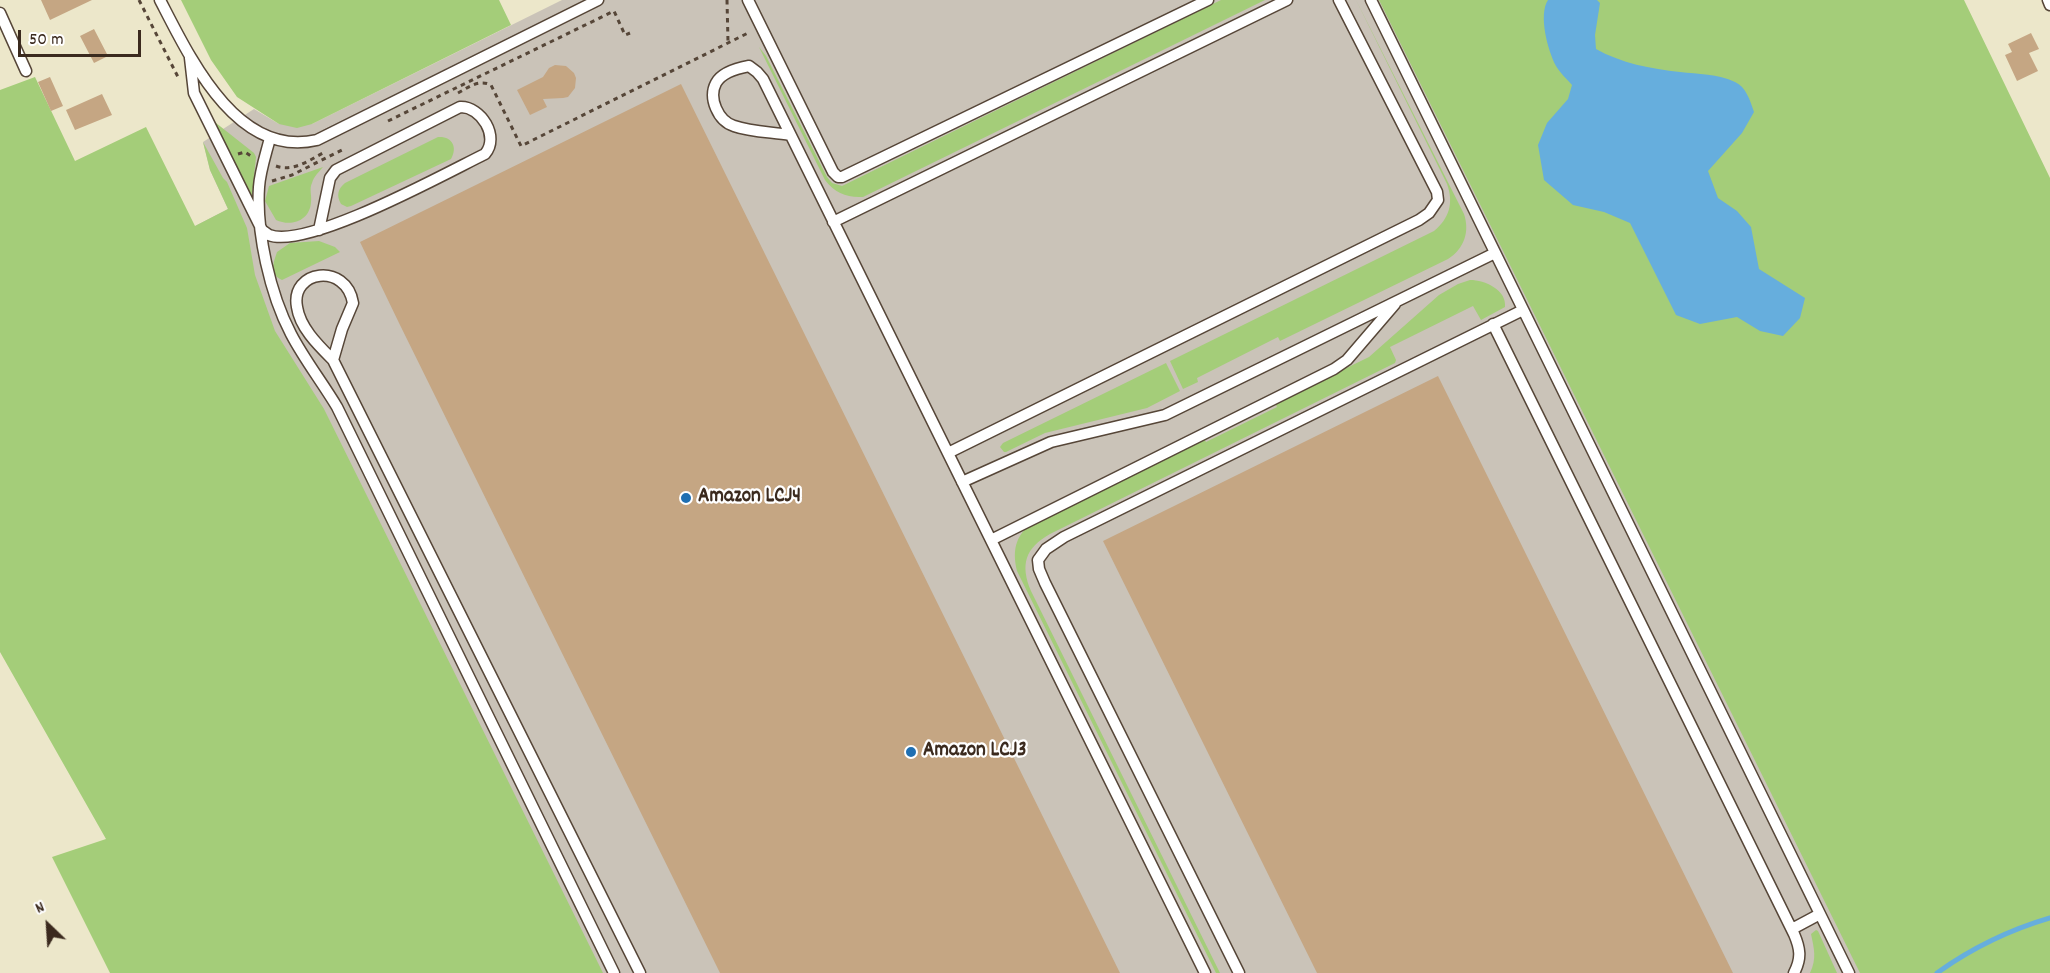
<!DOCTYPE html>
<style>
body{margin:0}
#map{position:relative;width:2050px;height:973px;overflow:hidden;background:#ece7ca;font-family:Dekko,sans-serif}
canvas{display:block}
.north{position:absolute;left:18px;top:895px;width:60px;height:60px;-webkit-text-stroke:4px #fff;paint-order:stroke;rotate:335deg;font-size:16px;font-weight:700;line-height:24px;text-align:center;color:#3b2a1e}
.north::after{content:'';display:block;margin:auto;width:21px;height:27px;background:#3b2a1e;clip-path:polygon(50% 0,100% 100%,50% 72%,0 100%)}
.scale{position:absolute;left:18px;top:30px;width:123px;height:27px;box-sizing:border-box;border:3px solid #3b2a1e;border-top:0;padding-left:8px;font-size:18px;line-height:21px;white-space:nowrap;color:#3b2a1e;-webkit-text-stroke:4px #fff;paint-order:stroke}
</style>
<div id="map">
<canvas width="2050" height="973"></canvas>
<div class="north">N</div>
<div class="scale">50 m</div>
</div>
<script>
const context = document.querySelector('canvas').getContext('2d');
context.lineJoin = 'round';
function fill(path, color) {
  context.fillStyle = color;
  context.fill(path, 'evenodd');
}
function stroke(path, color, width, dash) {
  context.strokeStyle = color;
  context.lineWidth = width;
  context.lineCap = dash ? 'butt' : 'round';
  context.setLineDash(dash || []);
  context.stroke(path);
}
function write(font, color, halo, rows, align = 'center') {
  context.font = font + ' Dekko,sans-serif';
  context.lineWidth = 4.5;
  context.setLineDash([]);
  context.textBaseline = 'middle';
  context.strokeStyle = halo;
  context.fillStyle = color;
  for (const [text, x, y, turn = 0] of rows) {
    context.save();
    context.translate(x, y);
    context.rotate((+turn || 0) * Math.PI / 180);
    context.textAlign = isNaN(turn) ? turn : align;
    if (halo) context.strokeText(text, 0, 0);
    context.fillText(text, 0, 0);
    context.restore();
  }
}
const industrial = new Path2D(`
 M 562,0 L 1390,0 L 1872,973 L 580,973 L 195,226 L 228,209 L 210,170 L 203,142 L 254,109 L 279,124 L 312,124 Z`);
const green = new Path2D(`
 M 181,0 L 499,0 L 511,25 L 312,124 L 297,128 L 279,124 L 237,97 L 211,60 Z
 M 1221,0 L 1265,0 L 863,197 C 847,198 835,193 825,180 L 759,47 L 766,56 L 827,177 L 832,183 L 842,186 Z
 M 1356,0 L 1464,214 C 1470,232 1464,249 1448,259 L 1280,341 L 1278,337 L 1197,378 L 1198,382 L 1183,389 L 1170,361 L 1434,231 C 1449,219 1454,203 1447,184 Z
 M 1379,0 L 1964,0 L 2050,178 L 2050,973 L 1860,973 Z
 M 35,77 L 75,161 L 146,127 L 195,226 L 228,209 L 210,170 L 203,142 L 223,178 L 227,182 L 247,228 L 255,275 L 275,331 L 324,409 L 603,973 L 110,973 L 52,857 L 106,839 L 0,652 L 0,90 Z
 M 216,123 L 254,153 L 256,157 L 252,196 L 215,125 Z
 M 438,137 C 452,136 458,147 451,159 L 351,206 L 347,207 L 341,204 C 336,195 338,189 345,183 Z
 M 323,167 C 319,172 314,176 312,183 C 309,189 312,195 311,202 C 310,221 291,227 276,220 L 265,201 L 269,186 Z
 M 319,241 L 335,247 L 340,252 L 282,280 C 269,274 273,264 277,252 L 290,243 Z
 M 1470,280 C 1485,280 1507,290 1505,307 L 1481,320 L 1473,306 L 1390,347 L 1396,360 L 1395,363 L 1050,534 C 1025,548 1020,565 1031,591 L 1220,973 L 1216,973 L 1017,571 C 1013,554 1014,540 1027,527 L 1203,438 L 1206,442 L 1277,407 L 1275,403 L 1369,357 L 1439,295 L 1458,284 Z
 M 1166,363 L 1180,391 L 1147,408 L 1045,433 L 1006,452 L 1004,452 L 1000,447 L 1003,443 Z
 M 1816,930 L 1818,931 L 1837,973 L 1810,973 C 1817,958 1814,949 1811,934 Z`);
const water = new Path2D(`
 M 1548,0 L 1597,0 L 1600,3 L 1595,35 L 1596,49 C 1621,63 1651,69 1680,72 C 1698,74 1718,74 1735,82 C 1746,87 1750,100 1754,112 L 1742,133 L 1708,171 L 1718,198 L 1737,211 L 1751,227 L 1759,269 L 1805,298 L 1800,318 L 1783,336 L 1760,331 L 1737,317 L 1700,324 L 1676,315 L 1630,223 L 1604,212 L 1573,205 L 1544,180 L 1538,145 L 1547,123 L 1568,99 L 1572,85 C 1567,79 1560,73 1556,66 C 1548,51 1538,15 1548,0 Z`);
const stream = new Path2D(`
 M 1937,973 C 1972,948 2009,930 2050,918`);
const building = new Path2D(`
 M 41,0 L 92,0 L 50,20 Z
 M 94,29 L 108,56 L 94,63 L 80,36 Z
 M 2031,33 L 2039,49 L 2029,53 L 2038,71 L 2017,81 L 2005,55 L 2012,52 L 2008,44 Z
 M 555,65 L 566,66 L 574,73 L 576,78 L 575,88 L 568,97 L 563,98 L 543,99 L 547,107 L 530,115 L 517,90 L 543,77 L 549,68 Z
 M 50,77 L 63,106 L 51,111 L 38,82 Z
 M 681,84 L 972,673 L 1120,973 L 720,973 L 399,323 L 360,242 Z
 M 102,94 L 112,115 L 75,130 L 66,110 Z
 M 1438,376 L 1733,973 L 1317,973 L 1103,541 Z`);
const path = new Path2D(`
 M 139,0 L 179,79
 M 727,0 L 728,42
 M 458,93 C 469,87 479,79 491,85 L 521,146 L 750,32
 M 388,121 L 614,11 L 625,35 L 630,33
 M 238,154 L 245,152 L 251,156
 M 276,166 C 293,172 308,161 323,153
 M 272,181 L 292,175 L 342,150`);
const service = new Path2D(`
 M 160,0 C 190,58 237,159 317,140 L 598,0
 M 748,0 L 833,172 L 838,177 L 842,177 L 1208,0
 M 1371,0 L 1849,973
 M 2048,0 L 2050,5
 M 0,13 L 26,71
 M 190,58 L 194,93 L 262,230 C 262,230 269,235 269,235 C 307,250 446,173 485,154 C 500,137 481,106 460,107 L 336,170 L 330,178 L 319,230
 M 790,135 C 772,132 751,132 734,126 C 718,121 708,98 716,83 C 722,72 738,68 749,66 L 757,72 L 763,79 L 1205,973
 M 270,138 C 266,154 260,171 259,187 C 256,232 270,294 291,334 C 304,359 322,382 337,407 L 614,973
 M 833,222 L 1287,0
 M 1493,324 L 1794,934 C 1800,948 1802,958 1794,973
 M 333,360 L 342,329 L 353,303 C 346,262 290,270 297,307 C 300,328 319,346 333,360 L 640,973
 M 948,453 L 1419,220 L 1429,213 L 1438,200 L 1437,192 L 1339,0
 M 962,482 L 1051,442 L 1165,415 L 1495,253
 M 991,540 L 1334,369 L 1347,360 L 1395,304
 M 1792,929 L 1820,914
 M 1239,973 L 1045,583 L 1039,569 L 1038,560 L 1046,549 L 1064,537 L 1523,310`);
const markers = [
 [686,498,6,"#1f6fb2"],
 [911,752,6,"#1f6fb2"]
];
const poiNames = [
 ["Amazon LCJ4",698,498],
 ["Amazon LCJ3",923,752]
];
fill(industrial, '#cac3b8');
fill(green, '#a4cd79');
fill(water, '#66aedd');
stroke(stream, '#66aedd', 5);
fill(building, '#c5a683');
stroke(service, '#564638', 13);
stroke(path, '#564638', 3, [4.5, 4.5]);
stroke(service, '#fff', 10);
for (const [x, y, r, color] of markers) {
  const dot = new Path2D();
  dot.arc(x, y, r, 0, 2 * Math.PI);
  context.fillStyle = color;
  context.fill(dot);
  stroke(dot, '#fff', 2);
}
write('bold 21px', '#3b2a1e', '#fff', poiNames, 'left');
</script>
